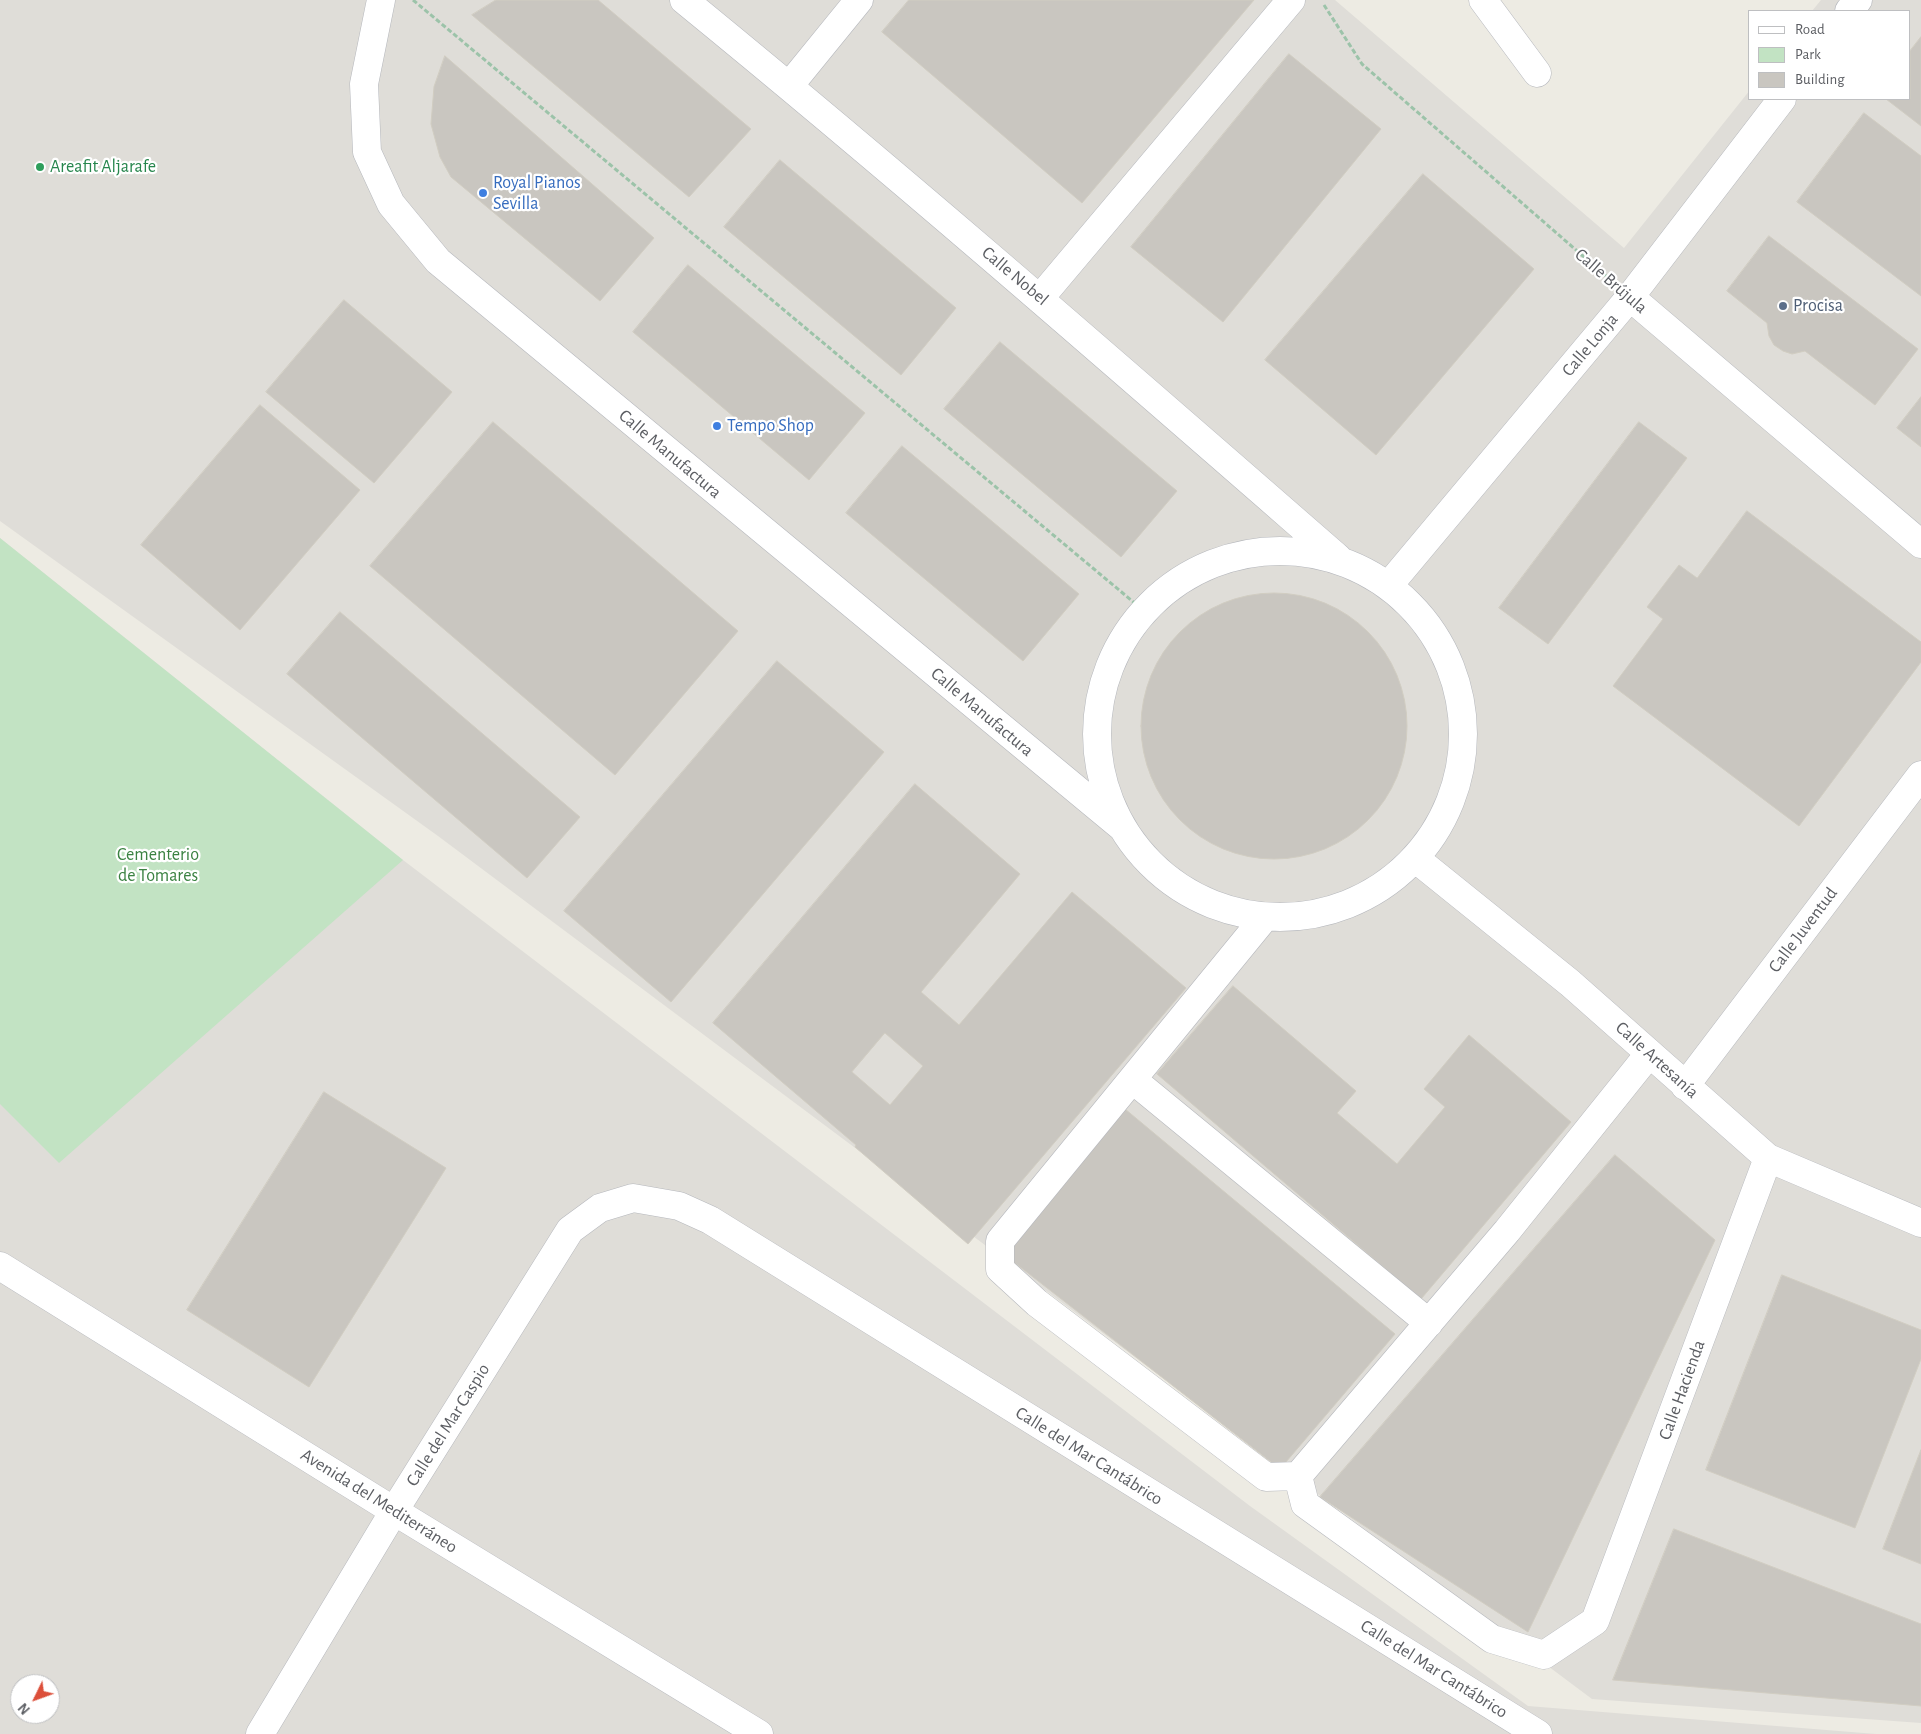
<!DOCTYPE html>
<meta charset="utf-8">
<style>
body{margin:0}
#map{position:relative;width:1921px;height:1734px;overflow:hidden;background:#edebe3;font-family:"Alegreya Sans",sans-serif}
canvas{display:block}
.legend{position:absolute;left:1748px;top:10px;width:162px;height:90px;box-sizing:border-box;background:#fff;border:1px solid #bebfc1;margin:0;padding:6px 9px;list-style:none;font-size:15px;color:#5c5e63}
.legend li{display:flex;align-items:center;gap:10px;height:25px}
.legend b{width:25px;border:1px solid #bebfc1}
.north{position:absolute;left:10px;top:1674px;width:50px;height:50px;box-sizing:border-box;background:#fff;border:1px solid #bebfc1;border-radius:50%;rotate:228deg;font-size:14px;font-weight:700;line-height:20px;text-align:center;color:#5c5e63}
.north::after{content:'';display:block;margin:auto;width:18px;height:22px;background:#dc4f3a;clip-path:polygon(50% 0,100% 100%,50% 72%,0 100%)}
</style>
<div id="map">
<canvas width="1921" height="1734"></canvas>
<ul class="legend">
<li><b style="height:6px;background:#fff"></b>Road</li>
<li><b style="height:14px;background:#c2e3c3"></b>Park</li>
<li><b style="height:14px;background:#c9c6c0"></b>Building</li>
</ul>
<div class="north">N</div>
</div>
<script>
const context = document.querySelector('canvas').getContext('2d');
context.lineJoin = 'round';
function fill(path, color) {
  context.fillStyle = color;
  context.fill(path, 'evenodd');
}
function stroke(path, color, width, dash) {
  context.strokeStyle = color;
  context.lineWidth = width;
  context.lineCap = dash ? 'butt' : 'round';
  context.setLineDash(dash || []);
  context.stroke(path);
}
function write(font, color, halo, rows, align = 'center') {
  context.font = font + ' "Alegreya Sans",sans-serif';
  context.lineWidth = 4.5;
  context.setLineDash([]);
  context.textBaseline = 'middle';
  context.strokeStyle = halo;
  context.fillStyle = color;
  for (const [text, x, y, turn = 0] of rows) {
    context.save();
    context.translate(x, y);
    context.rotate((+turn || 0) * Math.PI / 180);
    context.textAlign = isNaN(turn) ? turn : align;
    if (halo) context.strokeText(text, 0, 0);
    context.fillText(text, 0, 0);
    context.restore();
  }
}
const industrial = new Path2D(`
 M 0,0 L 1335,0 L 1624,248 L 1750,90 L 1750,99 L 1910,99 L 1910,11 L 1812,11 L 1821,0 L 1921,0 L 1921,1723 L 1592,1699 L 438,836 L 0,521 Z
 M 0,538 L 403,860 L 1250,1506 L 1528,1706 L 1876,1734 L 0,1734 ZM 20,1684 L 50,1684 L 50,1714 L 20,1714 Z`);
const green = new Path2D(`
 M 0,538 L 403,860 L 59,1163 L 0,1104 Z`);
const building = new Path2D(`
 M 496,0 L 598,0 L 751,129 L 689,197 L 472,15 Z
 M 909,0 L 1254,0 L 1082,203 L 882,32 Z
 M 1921,37 L 1921,126 L 1886,99 L 1910,99 L 1910,51 Z
 M 1289,54 L 1381,129 L 1223,322 L 1131,247 Z
 M 445,56 L 654,238 L 600,301 L 451,177 L 440,157 L 431,124 L 434,87 Z
 M 1864,113 L 1921,156 L 1921,296 L 1797,202 Z
 M 780,160 L 956,308 L 901,375 L 724,227 Z
 M 1423,174 L 1534,269 L 1376,455 L 1265,360 Z
 M 1769,236 L 1918,349 L 1875,405 L 1805,351 L 1792,354 L 1783,351 L 1774,345 L 1769,336 L 1767,323 L 1727,291 Z
 M 688,265 L 865,413 L 809,480 L 633,332 Z
 M 344,300 L 452,392 L 374,483 L 266,392 Z
 M 1000,342 L 1177,491 L 1121,557 L 944,409 Z
 M 1921,397 L 1921,447 L 1897,428 Z
 M 260,405 L 360,490 L 240,630 L 141,545 Z
 M 493,422 L 738,631 L 615,775 L 370,566 Z
 M 1639,422 L 1687,458 L 1548,644 L 1499,608 Z
 M 902,446 L 1079,594 L 1023,661 L 846,513 Z
 M 1747,511 L 1921,642 L 1921,662 L 1799,826 L 1613,686 L 1663,619 L 1647,607 L 1679,565 L 1697,578 Z
 M1141 726a133 133 0 1 1 266 0a133 133 0 1 1-266 0Z
 M 340,612 L 580,817 L 527,878 L 287,674 Z
 M 777,661 L 884,752 L 671,1002 L 564,911 Z
 M 915,784 L 1020,874 L 921,992 L 959,1025 L 1072,892 L 1186,988 L 968,1244 L 855,1147 L 856,1145 L 713,1023 ZM 885,1033 L 923,1066 L 890,1105 L 852,1072 Z
 M 1233,986 L 1356,1091 L 1337,1113 L 1397,1164 L 1445,1107 L 1424,1089 L 1469,1035 L 1571,1122 L 1421,1299 L 1157,1074 Z
 M 324,1092 L 446,1168 L 309,1387 L 187,1310 Z
 M 1125,1109 L 1395,1334 L 1280,1469 L 1006,1256 Z
 M 1615,1155 L 1715,1240 L 1528,1632 L 1320,1497 Z
 M 1782,1275 L 1921,1330 L 1921,1359 L 1855,1528 L 1706,1470 Z
 M 1921,1450 L 1921,1564 L 1883,1549 Z
 M 1674,1529 L 1921,1624 L 1921,1706 L 1613,1680 Z`);
const path = new Path2D(`
 M 413,0 L 1143,610
 M 1324,5 L 1362,64 L 1606,276`);
const minor = new Path2D(`
 M 381,0 L 364,84 L 367,152 L 391,204 L 438,261 L 1123,828
 M 684,0 C 906,181 1122,370 1338,558
 M 1483,0 L 1537,73
 M 1849,11 L 1858,0
 M 789,86 L 859,0
 M 1630,297 L 1921,544
 M 1040,298 L 1291,0
 M1097 734a183 183 0 1 1 366 0a183 183 0 1 1-366 0Z
 M 1389,585 L 1630,297 L 1782,99
 M 1416,859 L 1570,983 L 1768,1158 L 1921,1223
 M 1265,917 L 1000,1241 L 1000,1269 L 1037,1303 L 1266,1477 L 1298,1476
 M 1649,1054 L 1507,1231 L 1298,1476 L 1305,1504 L 1492,1639 L 1544,1655 L 1595,1621 L 1768,1158
 M 1133,1080 L 1429,1323
 M 1685,1086 L 1921,775
 M 0,1266 L 394,1511 L 759,1734
 M 260,1734 L 394,1511 L 570,1230 L 600,1208 L 633,1198 L 679,1206 L 710,1220 L 1538,1734`);
const markers = [
 [40,167,5,"#2e9e5b"],
 [483,193,5,"#3f7fe0"],
 [1783,306,5,"#5c6f8a"],
 [717,426,5,"#3f7fe0"]
];
const leisureNames = [
 ["Areafit Aljarafe",50,167]
];
const shopNames = [
 ["Royal Pianos",493,183],
 ["Sevilla",493,204],
 ["Tempo Shop",727,426]
];
const streetNames = [
 ["Calle Nobel",1015,276,40],
 ["Calle Brújula",1611,281,41],
 ["Calle Lonja",1590,345,-50],
 ["Calle Manufactura",670,454,40],
 ["Calle Manufactura",982,712,40],
 ["Calle Juventud",1803,930,-53],
 ["Calle Artesanía",1657,1060,42],
 ["Calle Hacienda",1682,1390,-70],
 ["Calle del Mar Caspio",448,1425,-58],
 ["Calle del Mar Cantábrico",1089,1456,32],
 ["Avenida del Mediterráneo",379,1501,32],
 ["Calle del Mar Cantábrico",1434,1669,32]
];
const serviceNames = [
 ["Procisa",1793,306]
];
const parkNames = [
 ["Cementerio",158,855],
 ["de Tomares",158,876]
];
fill(industrial, '#dfddd8');
fill(green, '#c2e3c3');
fill(building, '#c9c6c0');
stroke(building, '#d1cdc2', 1);
stroke(minor, '#b6b8bd', 29);
stroke(path, '#9cc3a9', 3, [5, 2.5]);
stroke(minor, '#fff', 28);
for (const [x, y, r, color] of markers) {
  const dot = new Path2D();
  dot.arc(x, y, r, 0, 2 * Math.PI);
  context.fillStyle = color;
  context.fill(dot);
  stroke(dot, '#fff', 2);
}
write('18px', '#27864d', '#fff', leisureNames, 'left');
write('18px', '#366cbe', '#fff', shopNames, 'left');
write('18px', '#5c5e63', '#fff', streetNames);
write('18px', '#4e5e75', '#fff', serviceNames, 'left');
write('18px', '#3b8242', '#fff', parkNames);
</script>
